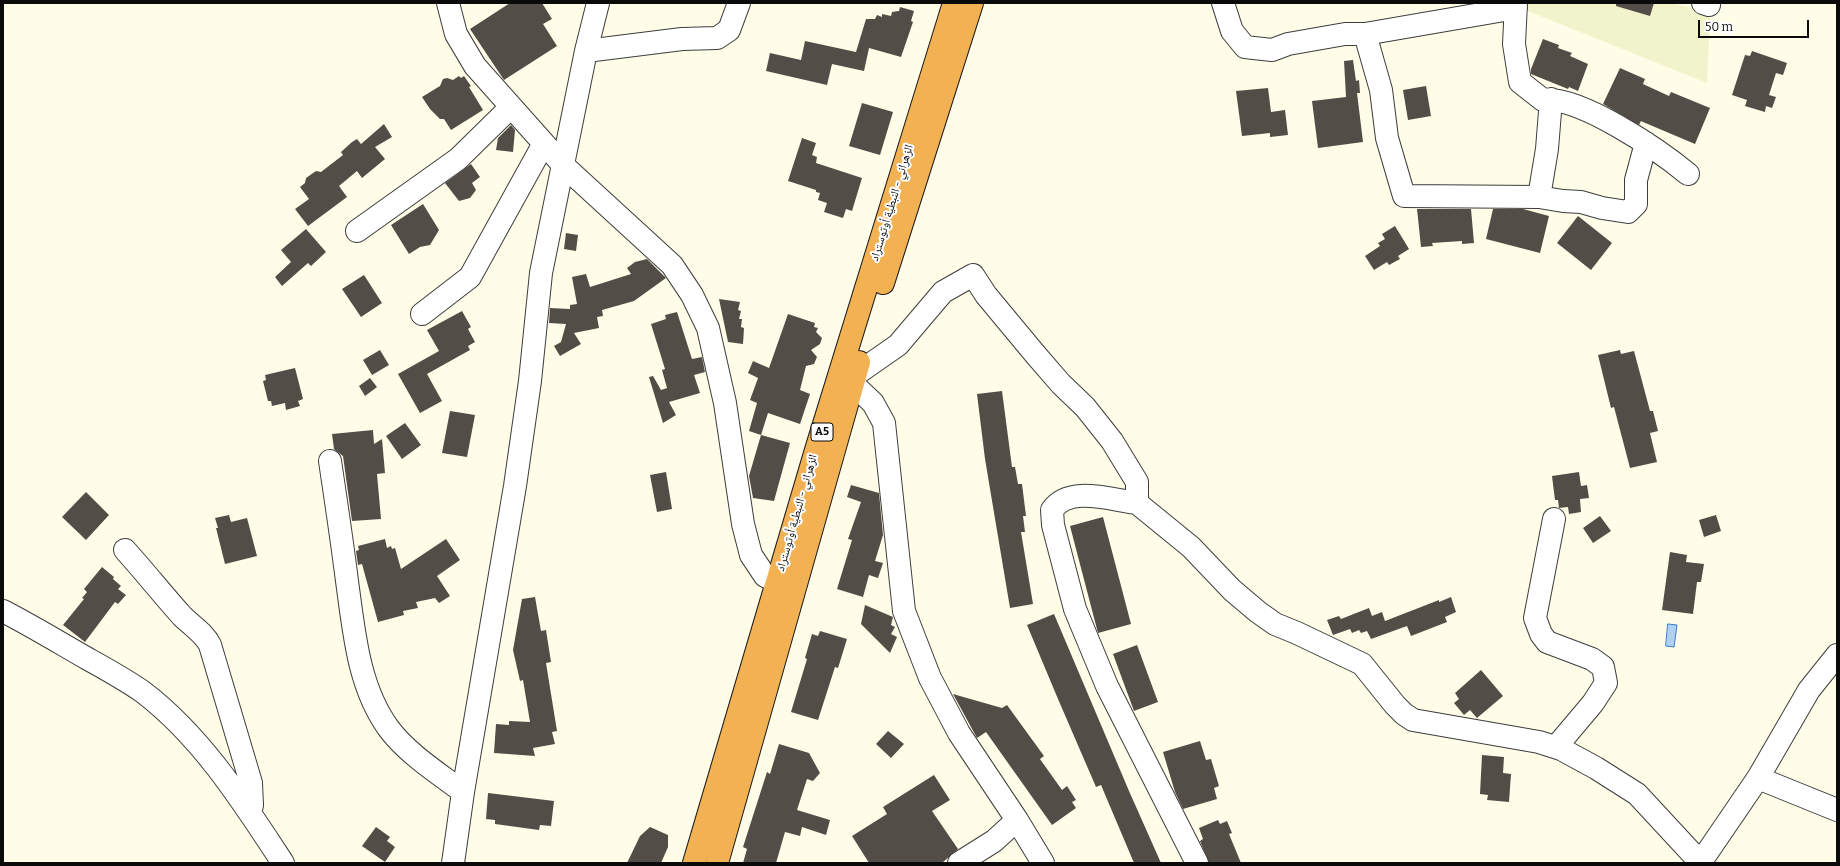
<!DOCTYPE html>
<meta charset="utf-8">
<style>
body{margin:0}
#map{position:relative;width:1840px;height:866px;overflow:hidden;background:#fffde8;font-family:Bitter,serif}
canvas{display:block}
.frame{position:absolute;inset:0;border:4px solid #0a0a0a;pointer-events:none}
.scale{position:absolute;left:1698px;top:20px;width:111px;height:18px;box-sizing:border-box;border:2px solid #0a0a0a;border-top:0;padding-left:5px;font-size:12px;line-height:14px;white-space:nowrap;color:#0a0a0a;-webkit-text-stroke:3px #fff;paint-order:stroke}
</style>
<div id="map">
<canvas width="1840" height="866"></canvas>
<div class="frame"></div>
<div class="scale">50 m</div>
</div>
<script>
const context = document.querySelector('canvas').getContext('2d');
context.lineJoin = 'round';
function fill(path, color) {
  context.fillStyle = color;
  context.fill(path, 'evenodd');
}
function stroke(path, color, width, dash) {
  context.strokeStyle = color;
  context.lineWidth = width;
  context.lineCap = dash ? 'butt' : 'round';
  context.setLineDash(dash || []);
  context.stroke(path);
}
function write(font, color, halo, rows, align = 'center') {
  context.font = font + ' Bitter,"Noto Naskh Arabic",serif';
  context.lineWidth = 4;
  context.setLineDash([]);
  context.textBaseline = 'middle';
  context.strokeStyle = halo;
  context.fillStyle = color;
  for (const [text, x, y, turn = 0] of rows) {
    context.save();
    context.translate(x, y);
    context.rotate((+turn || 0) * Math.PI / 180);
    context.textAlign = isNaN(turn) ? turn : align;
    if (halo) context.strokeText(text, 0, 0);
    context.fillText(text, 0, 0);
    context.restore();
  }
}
const farmland = new Path2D(`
 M 1527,3 L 1671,3 L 1710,12 L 1707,83 L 1528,11 Z`);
const water = new Path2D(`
 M 1668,624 L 1677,625 L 1674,647 L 1666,646 Z`);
const building = new Path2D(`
 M 510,3 L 542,3 L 552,19 L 543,24 L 557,46 L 504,80 L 470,29 Z
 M 1616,3 L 1654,3 L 1650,16 L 1616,6 Z
 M 900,7 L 914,11 L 911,21 L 913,22 L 901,57 L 869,48 L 864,71 L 832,64 L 827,85 L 766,71 L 770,53 L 801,60 L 805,41 L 856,52 L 866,19 L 875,19 L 877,15 L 882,17 L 882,14 L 891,16 L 892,12 L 899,11 Z
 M 1543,39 L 1559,45 L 1558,48 L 1572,53 L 1570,56 L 1588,64 L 1578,91 L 1569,87 L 1568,89 L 1531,74 L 1531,69 Z
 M 1752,51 L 1787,63 L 1783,75 L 1776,73 L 1769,95 L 1776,97 L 1772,108 L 1766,106 L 1765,112 L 1745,106 L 1747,100 L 1732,95 L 1745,55 L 1750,56 Z
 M 1353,60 L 1356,81 L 1359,80 L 1360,93 L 1357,93 L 1363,142 L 1318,148 L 1312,101 L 1346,97 L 1344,61 Z
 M 1620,68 L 1645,79 L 1643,84 L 1669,96 L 1671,92 L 1710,108 L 1695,144 L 1643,122 L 1641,121 L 1639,125 L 1603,104 Z
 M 459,76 L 461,78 L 464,76 L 471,86 L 469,87 L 483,110 L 451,130 L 444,119 L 440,119 L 430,109 L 422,97 L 440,86 L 443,79 L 447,78 L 453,80 Z
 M 1426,86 L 1431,116 L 1408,120 L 1403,90 Z
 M 1268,88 L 1271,112 L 1285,110 L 1288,135 L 1270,137 L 1270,133 L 1242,136 L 1236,91 Z
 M 862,103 L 893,112 L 880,155 L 849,146 Z
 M 384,124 L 392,137 L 375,147 L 385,159 L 362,178 L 357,171 L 339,186 L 347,197 L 308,226 L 295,209 L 309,199 L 300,187 L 305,183 L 306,178 L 316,171 L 321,172 L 343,155 L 341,152 L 352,142 L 357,139 L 361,144 Z
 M 511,125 L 515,130 L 513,152 L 496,150 L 498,138 Z
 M 802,138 L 816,143 L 812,155 L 817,157 L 816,163 L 862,178 L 852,211 L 846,209 L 843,218 L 824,212 L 827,203 L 818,200 L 820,193 L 816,192 L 816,190 L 788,181 Z
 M 471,164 L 480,177 L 472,183 L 476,190 L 470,198 L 459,201 L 445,183 Z
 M 423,204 L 439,230 L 430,245 L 420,247 L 409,254 L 391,225 Z
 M 1417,209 L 1471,209 L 1474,243 L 1462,244 L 1462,241 L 1432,243 L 1433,246 L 1421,247 Z
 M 1493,209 L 1523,209 L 1549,216 L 1540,253 L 1486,239 Z
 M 1578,216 L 1612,243 L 1591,270 L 1557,243 Z
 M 1395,226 L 1409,249 L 1398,256 L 1400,259 L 1389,265 L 1387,262 L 1374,270 L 1365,256 L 1380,246 L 1378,243 L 1385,239 L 1382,234 Z
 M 306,229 L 326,252 L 311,266 L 308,263 L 282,286 L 275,277 L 291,262 L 281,250 Z
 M 566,233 L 578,235 L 576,251 L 564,249 Z
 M 647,259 L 666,278 L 634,301 L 602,310 L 603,316 L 597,317 L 599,328 L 574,333 L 581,344 L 560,356 L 554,346 L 561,342 L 566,324 L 549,323 L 550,308 L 570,309 L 570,305 L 577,304 L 572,277 L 586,274 L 590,287 L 631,274 L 627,268 L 635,262 Z
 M 364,275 L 382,303 L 361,317 L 342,289 Z
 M 719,299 L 740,302 L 738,310 L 741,311 L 739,319 L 742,319 L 741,327 L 744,328 L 743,344 L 728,342 Z
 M 462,311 L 471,327 L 468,329 L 475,342 L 468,346 L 470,350 L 427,374 L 442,401 L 420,413 L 398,374 L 439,351 L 427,330 Z
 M 677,312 L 692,359 L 702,357 L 705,372 L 694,375 L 700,393 L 669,402 L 676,415 L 663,423 L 649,377 L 653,376 L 661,390 L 667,388 L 662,370 L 665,369 L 651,324 L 666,319 L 665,315 Z
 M 788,314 L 815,323 L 814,327 L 818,328 L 816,332 L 822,338 L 820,344 L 811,350 L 817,357 L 814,364 L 806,366 L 800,390 L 810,394 L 800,424 L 768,413 L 761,435 L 790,443 L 774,501 L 753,498 L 749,476 L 761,435 L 749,431 L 757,403 L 750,400 L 758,378 L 748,373 L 753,361 L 769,368 Z
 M 380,350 L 389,365 L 372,375 L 363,360 Z
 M 1620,350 L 1621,354 L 1634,351 L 1650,411 L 1653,411 L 1658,431 L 1650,433 L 1657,462 L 1630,468 L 1614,407 L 1611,408 L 1598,355 Z
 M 295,368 L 303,399 L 298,401 L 300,406 L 286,410 L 285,403 L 272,406 L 271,401 L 268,401 L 263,381 L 266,380 L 265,375 Z
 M 370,378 L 377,387 L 365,396 L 359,386 Z
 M 1002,391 L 1012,467 L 1015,467 L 1018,484 L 1022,484 L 1026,516 L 1023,516 L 1025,532 L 1021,532 L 1033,604 L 1010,608 L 985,459 L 977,394 Z
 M 450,411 L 475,415 L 467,457 L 442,453 Z
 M 405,423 L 421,445 L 402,459 L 386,436 Z
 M 373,430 L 374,444 L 382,439 L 385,473 L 377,474 L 381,519 L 352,521 L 343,456 L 334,449 L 332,434 Z
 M 666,472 L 672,509 L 657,512 L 650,475 Z
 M 1579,472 L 1581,486 L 1587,485 L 1589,498 L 1580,499 L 1581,512 L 1569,514 L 1568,507 L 1559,508 L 1558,500 L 1555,500 L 1552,476 Z
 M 851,485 L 879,493 L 883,535 L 875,561 L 883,563 L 878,578 L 869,575 L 863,597 L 837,589 L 852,540 L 848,539 L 861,502 L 847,497 Z
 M 86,492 L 109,515 L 86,540 L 62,517 Z
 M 229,515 L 231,522 L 247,518 L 257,556 L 225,564 L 216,528 L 218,528 L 215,518 Z
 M 1716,515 L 1721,531 L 1704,537 L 1699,520 Z
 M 1600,516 L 1611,531 L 1593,543 L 1583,528 Z
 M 1103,517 L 1131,624 L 1098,633 L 1070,526 Z
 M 385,539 L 387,548 L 391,546 L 392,549 L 395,548 L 401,569 L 446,539 L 460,560 L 437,576 L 450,596 L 439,603 L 435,598 L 416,602 L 418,608 L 403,611 L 404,615 L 378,622 L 362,564 L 358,565 L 356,551 L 359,550 L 358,546 Z
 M 1670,552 L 1687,555 L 1686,562 L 1704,564 L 1701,582 L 1697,582 L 1693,614 L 1662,610 Z
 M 102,567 L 114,577 L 113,579 L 121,586 L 118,589 L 126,595 L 118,604 L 115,602 L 85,642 L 63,625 L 84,599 L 82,598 L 87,592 L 84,589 Z
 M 535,597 L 541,631 L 546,630 L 551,662 L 546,663 L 557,731 L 552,732 L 555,744 L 533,748 L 535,756 L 494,753 L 496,724 L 509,725 L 509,721 L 530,722 L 523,680 L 520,681 L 513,650 L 522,599 Z
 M 1451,597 L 1456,612 L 1445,617 L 1447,622 L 1411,636 L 1407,626 L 1371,639 L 1367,631 L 1361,633 L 1359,630 L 1352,633 L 1350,629 L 1333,635 L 1327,620 L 1339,616 L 1341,619 L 1369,608 L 1372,616 L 1382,612 L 1385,621 L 1439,600 L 1439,602 Z
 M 865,605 L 893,617 L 891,625 L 895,627 L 891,634 L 897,637 L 890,653 L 861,624 Z
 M 1054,614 L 1129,791 L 1161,863 L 1134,863 L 1101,785 L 1096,787 L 1058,699 L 1027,625 Z
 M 820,631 L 847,639 L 838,668 L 835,667 L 818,720 L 791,712 L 807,659 L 805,658 L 812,634 L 818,636 Z
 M 1137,645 L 1158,702 L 1134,711 L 1113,654 Z
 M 1481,670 L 1503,696 L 1477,718 L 1470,710 L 1464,715 L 1454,703 L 1459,699 L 1455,693 Z
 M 953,694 L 1002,708 L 1007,705 L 1044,756 L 1040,759 L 1062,790 L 1067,786 L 1076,800 L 1072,802 L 1076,808 L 1052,825 L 986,732 L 977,738 Z
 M 888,731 L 904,744 L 891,758 L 876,744 Z
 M 1200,741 L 1206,760 L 1211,759 L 1219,786 L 1214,788 L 1217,799 L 1183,809 L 1175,792 L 1163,752 Z
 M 779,744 L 809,753 L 820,773 L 813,781 L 807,779 L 797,810 L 830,820 L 826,835 L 802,827 L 800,836 L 785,832 L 776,863 L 743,863 L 747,849 L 743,847 L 767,772 L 770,774 Z
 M 1482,755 L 1504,757 L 1503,773 L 1511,774 L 1509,802 L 1487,800 L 1488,795 L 1480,794 Z
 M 934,775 L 950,800 L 932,811 L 958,849 L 942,863 L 869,863 L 852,836 L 887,814 L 883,807 Z
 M 488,793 L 554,801 L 551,826 L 540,825 L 539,830 L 495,824 L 495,820 L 486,819 Z
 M 1218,820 L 1220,824 L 1227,821 L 1232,833 L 1229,834 L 1241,863 L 1209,863 L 1200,841 L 1203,839 L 1199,828 Z
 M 376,827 L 390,837 L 387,841 L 395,847 L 385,862 L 362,846 Z
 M 650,827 L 668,835 L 668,847 L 661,863 L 627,863 L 640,836 Z`);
const minor = new Path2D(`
 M 448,3 L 456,34 L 475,66 L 564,166 L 672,265 L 692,295 L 708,328 L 725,403 L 743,524 L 751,555 L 765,576 L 777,582
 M 1223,3 L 1232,31 L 1245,47 L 1272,50 L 1288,44 L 1345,34 L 1365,34 L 1516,8
 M 1516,3 L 1514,44 L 1520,82 L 1543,100 C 1580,96 1659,150 1688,174
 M 1703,3 L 1709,5
 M 1365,34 L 1381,90 L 1387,138 L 1404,196 L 1539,197 L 1563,201 L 1581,202 L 1602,208 L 1628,212 L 1636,204 L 1636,180 L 1646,143
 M 586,51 L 682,39 L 717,38 L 729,30 L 739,3
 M 1539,197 L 1547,149 L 1551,99
 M 357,231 L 458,159 L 511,107
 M 422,314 L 470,277 L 543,145
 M 855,375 L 898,345 L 943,292 L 973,275 L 986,295 L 1035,354 L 1061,384 L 1085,407 L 1112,441 L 1137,482 L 1137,503 L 1191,547 L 1232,590 L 1258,612 L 1275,624 L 1297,633 L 1362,664 L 1395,705 L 1404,714 L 1413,720 L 1539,742 L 1561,749 L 1596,768 L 1637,794 L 1700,862
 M 853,384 L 873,403 L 884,423 L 904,611 L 930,678 L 959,733 L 1017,820 L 1043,863
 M 330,461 C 336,501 342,541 347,581 C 354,631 358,687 389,729 C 408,754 438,773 463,792
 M 1137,503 C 1111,500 1069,485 1052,510 L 1053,525 L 1075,609 L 1107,686 L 1197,863
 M 1554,519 L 1535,618 L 1541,634 L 1547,642 L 1592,659 L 1603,667 L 1606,683 L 1593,703 L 1556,747
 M 125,550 C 145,572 163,595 182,616 C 192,626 204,633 210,645 L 251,783 L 252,805 L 250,813
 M 3,611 C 32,626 60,643 88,659 C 106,669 126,680 143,692 C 202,737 243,802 283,863
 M 1758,778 L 1837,810
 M 453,863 L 463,792 L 515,486 L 530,381 L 541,273 L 586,51 L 598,3
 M 959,863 L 994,841 L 1017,820
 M 1700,863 L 1758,778 L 1809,690 L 1837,655`);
const highway = new Path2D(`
 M 883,283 L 972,3
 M 694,863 L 816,450 L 954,3
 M 717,863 L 859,362`);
const shields = [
 [822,432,22]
];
const shieldNames = [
 ["A5",822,432]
];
const streetNames = [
 ["الزهراني - النبطية أوتوستراد",892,203,-73],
 ["الزهراني - النبطية أوتوستراد",797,513,-74]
];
fill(farmland, '#f1f3ca');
fill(water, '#aed1f5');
stroke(water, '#367bca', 1);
fill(building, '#534d47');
stroke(minor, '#3d3d3d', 24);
stroke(highway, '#1b1b1b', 24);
stroke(minor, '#fff', 22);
stroke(highway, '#f2b153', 22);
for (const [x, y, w] of shields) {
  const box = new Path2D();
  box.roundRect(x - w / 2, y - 9, w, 18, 3);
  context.fillStyle = '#fff';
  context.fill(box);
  stroke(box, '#0a0a0a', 1);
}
write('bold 11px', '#0a0a0a', null, shieldNames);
write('12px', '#0a0a0a', '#fff', streetNames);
</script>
